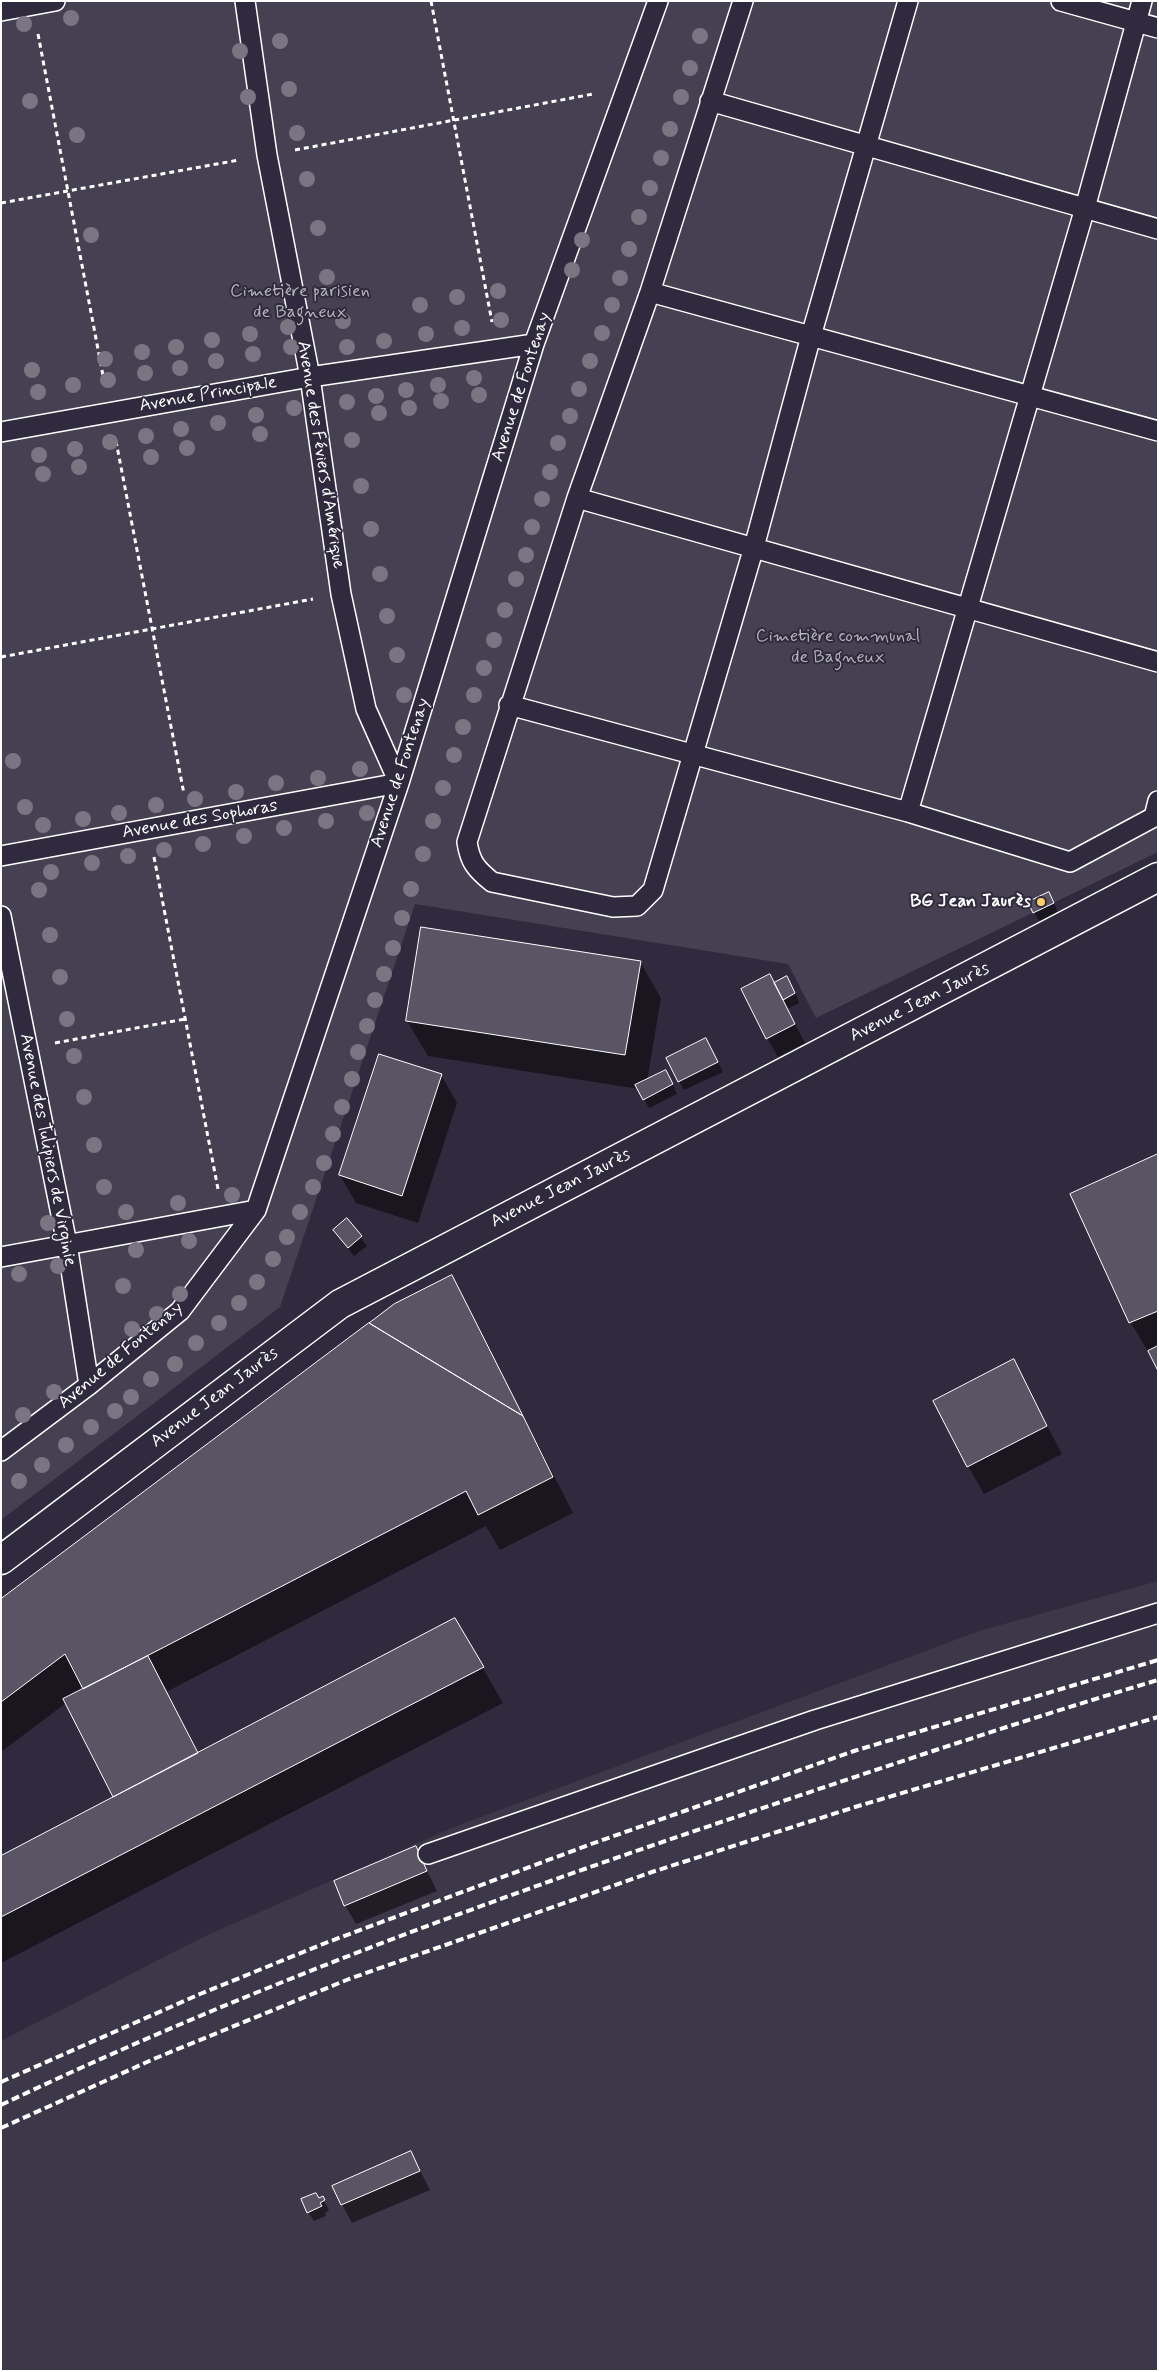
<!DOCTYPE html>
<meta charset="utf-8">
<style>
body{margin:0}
#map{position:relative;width:1159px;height:2372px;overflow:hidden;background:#2f2a3d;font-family:Mynerve,sans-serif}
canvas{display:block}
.frame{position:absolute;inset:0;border:2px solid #fff;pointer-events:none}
</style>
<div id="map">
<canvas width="1159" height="2372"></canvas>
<div class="frame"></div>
</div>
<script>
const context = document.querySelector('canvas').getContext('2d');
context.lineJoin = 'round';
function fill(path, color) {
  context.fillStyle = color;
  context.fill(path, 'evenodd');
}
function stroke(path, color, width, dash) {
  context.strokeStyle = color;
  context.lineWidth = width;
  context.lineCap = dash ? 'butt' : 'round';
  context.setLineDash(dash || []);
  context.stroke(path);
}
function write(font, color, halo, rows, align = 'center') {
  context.font = font + ' Mynerve,sans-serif';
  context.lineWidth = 4;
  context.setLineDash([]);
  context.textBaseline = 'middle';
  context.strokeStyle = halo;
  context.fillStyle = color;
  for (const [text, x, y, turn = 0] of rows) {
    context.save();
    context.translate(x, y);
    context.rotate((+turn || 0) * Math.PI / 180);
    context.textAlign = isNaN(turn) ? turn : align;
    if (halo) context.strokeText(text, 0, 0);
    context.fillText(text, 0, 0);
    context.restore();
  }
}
const built = new Path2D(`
 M 1158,1581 L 1158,2371 L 1,2371 L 1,2041 L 205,1936 L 454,1827 L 979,1631 Z`);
const green = new Path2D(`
 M 1,1 L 1158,1 L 1158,852 L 816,1018 L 788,964 L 415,904 L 280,1307 L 1,1520 Z`);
const shadow = new Path2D(`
 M 1054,903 L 1058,913 L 1039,921 L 1034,912 Z
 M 640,962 L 661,998 L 647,1081 L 671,1080 L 677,1094 L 649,1108 L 639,1089 L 428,1056 L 407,1021 Z
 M 796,994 L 799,1003 L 787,1009 L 805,1043 L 778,1057 L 767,1038 L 783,1001 Z
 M 711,1049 L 723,1072 L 684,1090 L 679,1081 Z
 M 441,1075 L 457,1103 L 418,1223 L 356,1203 L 340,1175 Z
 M 1158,1156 L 1158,1368 L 1131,1323 L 1072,1195 Z
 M 347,1220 L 367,1246 L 354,1256 L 334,1230 Z
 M 452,1277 L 573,1513 L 500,1550 L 486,1526 L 166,1692 L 198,1754 L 455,1620 L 503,1703 L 1,1963 L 1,1858 L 115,1798 L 66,1703 L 1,1752 L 1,1601 Z
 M 1013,1361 L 1062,1454 L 984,1494 L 968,1466 Z
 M 415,1847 L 437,1891 L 356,1924 L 345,1905 Z
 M 411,2153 L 430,2190 L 352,2223 L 342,2204 Z
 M 322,2198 L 329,2210 L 325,2213 L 326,2216 L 314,2221 L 308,2212 Z`);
const building = new Path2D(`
 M 1049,892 L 1054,903 L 1033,913 L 1028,902 Z
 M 421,927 L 641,961 L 625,1055 L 406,1021 Z
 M 770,974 L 795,1024 L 766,1039 L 741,989 Z
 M 787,976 L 795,993 L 783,1000 L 774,983 Z
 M 706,1038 L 718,1062 L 678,1082 L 666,1058 Z
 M 379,1054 L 442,1074 L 402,1196 L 339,1175 Z
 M 666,1070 L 673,1084 L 643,1100 L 635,1085 Z
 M 1158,1154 L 1158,1311 L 1129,1323 L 1070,1194 Z
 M 347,1218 L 362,1236 L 348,1248 L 333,1230 Z
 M 452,1275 L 523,1416 L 369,1323 L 394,1304 Z
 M 369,1323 L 523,1416 L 553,1477 L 478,1515 L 466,1491 L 83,1689 L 65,1654 L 1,1702 L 1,1599 Z
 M 1158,1346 L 1158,1371 L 1148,1351 Z
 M 1014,1359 L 1047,1426 L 967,1467 L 933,1401 Z
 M 455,1618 L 484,1667 L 1,1917 L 1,1856 Z
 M 148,1656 L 198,1753 L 113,1797 L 63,1699 Z
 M 416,1846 L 427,1871 L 344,1906 L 334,1881 Z
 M 411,2151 L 420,2171 L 341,2205 L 332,2186 Z
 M 316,2193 L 319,2198 L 323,2196 L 325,2200 L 320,2203 L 322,2206 L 307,2213 L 301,2199 Z`);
const path = new Path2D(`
 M 431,1 L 492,322
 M 38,34 L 105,386
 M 295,150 L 593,94
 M 1,203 L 239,160
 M 116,441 L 184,794
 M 1,657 L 313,599
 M 154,857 L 218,1189
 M 55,1043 L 185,1019`);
const lane = new Path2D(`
 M 743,1 L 650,292 L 577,498 L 467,842 C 470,862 476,869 492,882 L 613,907 L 637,906 L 653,890 L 754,547 L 811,336 L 908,1
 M 1061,1 L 1158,28
 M 1,11 L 55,1
 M 710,101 L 1158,229
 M 650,292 L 1158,431
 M 1,432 L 310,377 L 534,344
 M 577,498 L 1158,662
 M 509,705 L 908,812 L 1070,862 L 1154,817 L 1158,801
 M 908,812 L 1085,208 L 1142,1
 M 1,856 L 399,783 L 366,709 L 341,594 L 310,377 L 267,155 L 245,1
 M 1,916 L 67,1244 L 89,1385
 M 1,1257 L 256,1210
 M 1,1451 L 89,1385 L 180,1311 L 256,1210 L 399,783 L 534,344 L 658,1
 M 428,1854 L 815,1720 L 1158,1613`);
const secondary = new Path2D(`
 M 1,1560 L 340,1304 L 1158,877`);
const rail = new Path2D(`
 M 1,2082 L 200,1994 L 328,1942 L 594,1843 L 854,1751 L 1158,1660
 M 1,2105 C 240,1991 489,1900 739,1816 C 878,1769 1017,1722 1158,1680
 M 1,2128 L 156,2058 L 349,1979 L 652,1872 L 855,1807 L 1158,1717`);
const trees = [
 [71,18],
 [24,24],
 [700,36],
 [280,41],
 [240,51],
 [690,68],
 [289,89],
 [248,97],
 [681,97],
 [30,101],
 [670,129],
 [297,133],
 [77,135],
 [661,158],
 [307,179],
 [650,188],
 [639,217],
 [318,228],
 [91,235],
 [582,240],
 [629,249],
 [572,270],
 [327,277],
 [620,278],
 [498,291],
 [457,297],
 [420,305],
 [612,305],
 [501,320],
 [343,321],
 [288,327],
 [462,328],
 [602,333],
 [250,334],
 [426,334],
 [212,340],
 [384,341],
 [176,347],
 [291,347],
 [347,347],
 [142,352],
 [253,354],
 [105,359],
 [216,361],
 [590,361],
 [180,368],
 [32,370],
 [145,373],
 [474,378],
 [108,380],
 [73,385],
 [438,385],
 [579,389],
 [406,390],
 [38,392],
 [479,395],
 [376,396],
 [441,401],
 [347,402],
 [294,408],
 [409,408],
 [379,413],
 [256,415],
 [570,416],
 [218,423],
 [181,429],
 [260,434],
 [146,436],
 [352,440],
 [110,442],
 [558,443],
 [187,448],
 [75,449],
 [39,455],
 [151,457],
 [79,467],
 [550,472],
 [43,474],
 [361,486],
 [542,499],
 [532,527],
 [371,529],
 [526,555],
 [380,574],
 [516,579],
 [505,610],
 [387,616],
 [494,640],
 [397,655],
 [484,668],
 [404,695],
 [474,695],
 [463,727],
 [454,755],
 [13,761],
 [360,769],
 [318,778],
 [276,783],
 [443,788],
 [236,792],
 [195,799],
 [156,805],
 [25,807],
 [119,813],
 [367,813],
 [83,819],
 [326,821],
 [433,821],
 [43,825],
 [284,828],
 [244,836],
 [203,844],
 [164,850],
 [423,854],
 [128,856],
 [92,863],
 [51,872],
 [411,889],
 [39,890],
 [402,918],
 [50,935],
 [393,948],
 [384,974],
 [60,977],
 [375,1000],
 [67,1019],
 [367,1026],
 [358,1052],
 [74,1056],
 [352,1079],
 [84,1097],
 [342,1107],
 [333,1134],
 [94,1145],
 [324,1163],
 [104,1187],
 [313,1187],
 [232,1195],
 [178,1203],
 [126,1212],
 [300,1212],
 [48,1223],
 [287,1237],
 [189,1241],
 [136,1250],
 [273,1259],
 [58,1266],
 [19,1274],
 [257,1282],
 [123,1286],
 [180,1294],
 [239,1303],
 [157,1314],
 [219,1323],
 [132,1329],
 [196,1343],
 [175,1364],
 [151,1379],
 [54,1392],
 [131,1397],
 [115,1411],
 [23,1415],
 [91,1427],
 [66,1445],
 [42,1465],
 [19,1481]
];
const markers = [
 [1041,902,5,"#ffd166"]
];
const parkNames = [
 ["Cimetière parisien",300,292],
 ["de Bagneux",300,313],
 ["Cimetière communal",838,637],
 ["de Bagneux",838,658]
];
const streetNames = [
 ["Avenue de Fontenay",522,387,-72],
 ["Avenue Principale",208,395,-10],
 ["Avenue des Féviers d'Amérique",320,455,81],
 ["Avenue de Fontenay",401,773,-72],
 ["Avenue des Sophoras",200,820,-10],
 ["Avenue Jean Jaurès",920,1003,-27],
 ["Avenue des Tulipiers de Virginie",47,1150,79],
 ["Avenue Jean Jaurès",561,1189,-27],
 ["Avenue de Fontenay",121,1356,-40],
 ["Avenue Jean Jaurès",215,1398,-37]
];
const poiNames = [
 ["BG Jean Jaurès",1031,902]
];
fill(built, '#3c3749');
fill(green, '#464152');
fill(shadow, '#0007');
fill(building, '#595564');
stroke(building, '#fff', 1);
stroke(lane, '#fff', 22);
stroke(secondary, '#fff', 31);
stroke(path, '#fff', 3, [5, 4]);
stroke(lane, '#2f2a3d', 19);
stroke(secondary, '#2f2a3d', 28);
stroke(rail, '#fff', 4, [8, 4]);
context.fillStyle = '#797582';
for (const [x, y] of trees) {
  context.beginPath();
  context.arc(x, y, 8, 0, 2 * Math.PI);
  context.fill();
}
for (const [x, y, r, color] of markers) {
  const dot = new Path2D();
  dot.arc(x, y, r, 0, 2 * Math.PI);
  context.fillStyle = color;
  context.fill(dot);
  stroke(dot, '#2f2a3d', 2);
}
write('18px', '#b5b3ba', '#2f2a3d', parkNames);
write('18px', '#fff', '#2f2a3d', streetNames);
write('bold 18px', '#fff', '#2f2a3d', poiNames, 'right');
</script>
